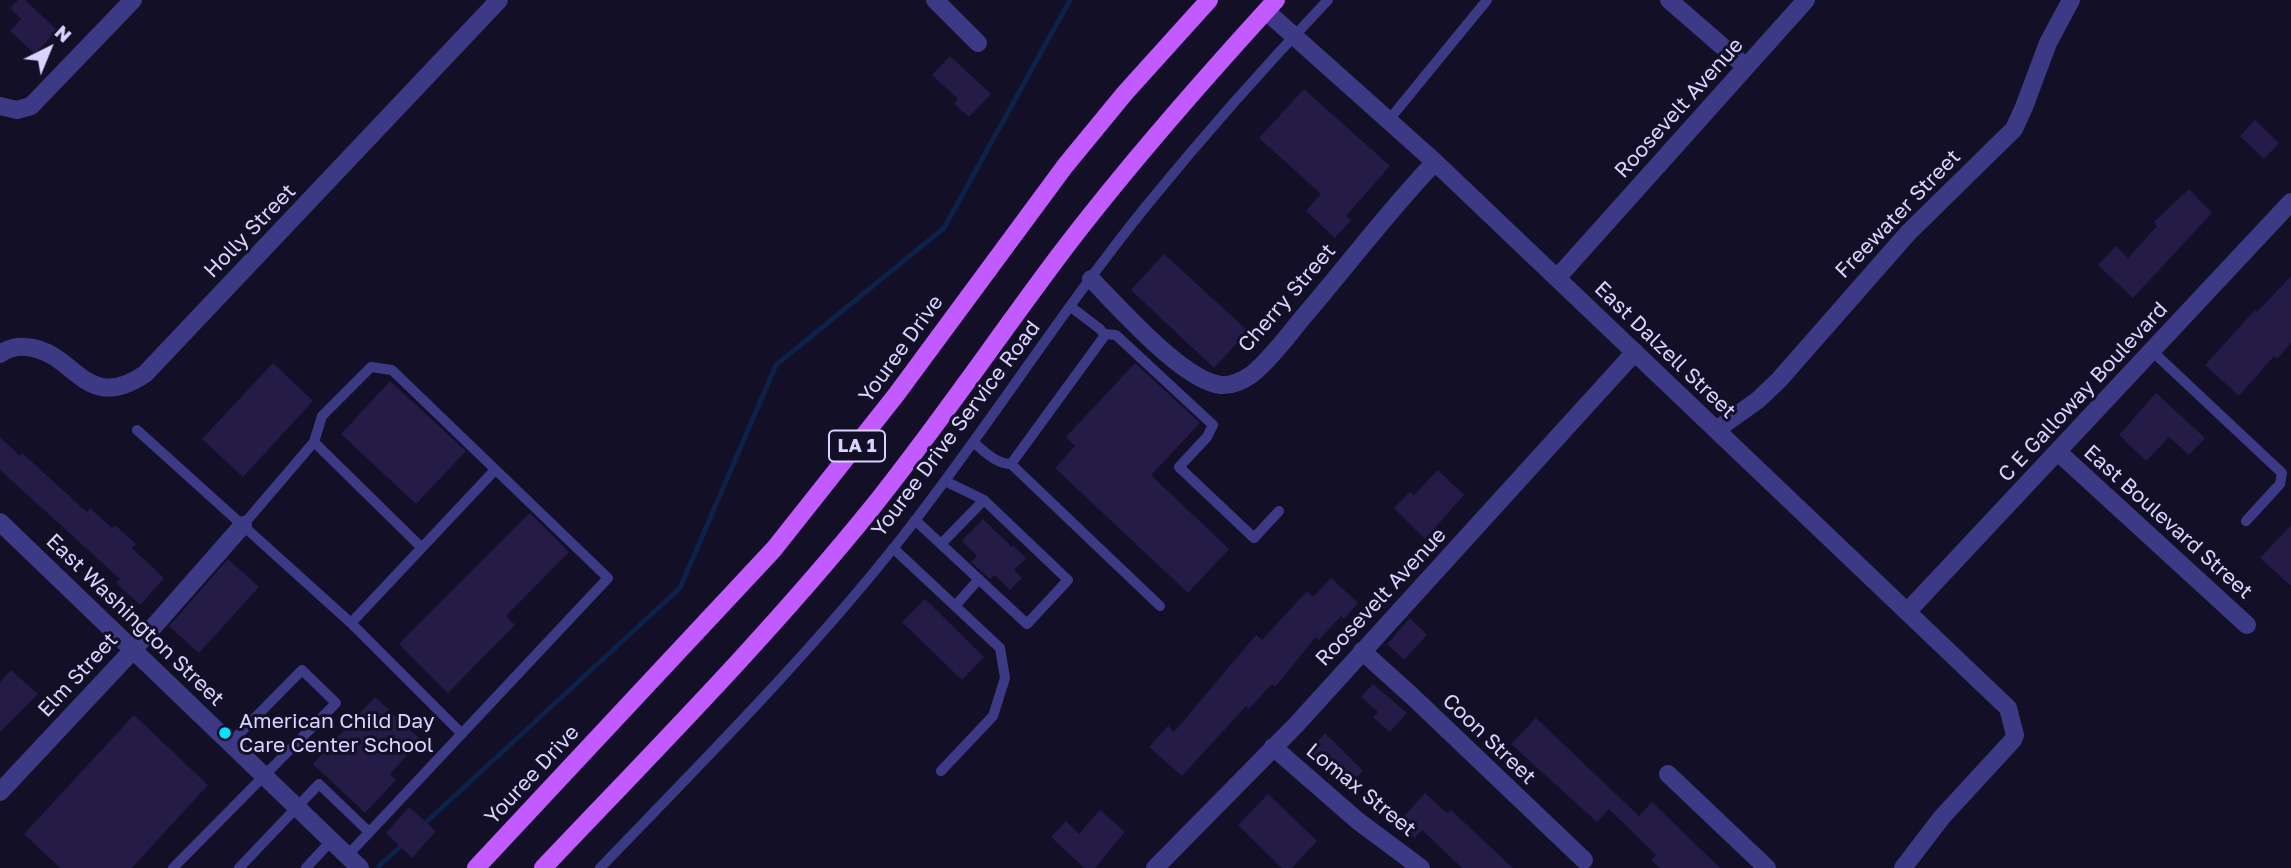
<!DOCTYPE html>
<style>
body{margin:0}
#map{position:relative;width:2291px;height:868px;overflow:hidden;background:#130f26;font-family:"Golos Text",sans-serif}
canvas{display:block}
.north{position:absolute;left:14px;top:14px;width:70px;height:70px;-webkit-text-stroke:5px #130f26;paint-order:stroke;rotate:43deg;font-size:19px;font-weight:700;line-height:28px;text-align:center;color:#d9d4ff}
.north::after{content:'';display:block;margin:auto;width:24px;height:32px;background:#d9d4ff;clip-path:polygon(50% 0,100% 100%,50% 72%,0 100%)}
</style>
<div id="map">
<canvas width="2291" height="868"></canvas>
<div class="north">N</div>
</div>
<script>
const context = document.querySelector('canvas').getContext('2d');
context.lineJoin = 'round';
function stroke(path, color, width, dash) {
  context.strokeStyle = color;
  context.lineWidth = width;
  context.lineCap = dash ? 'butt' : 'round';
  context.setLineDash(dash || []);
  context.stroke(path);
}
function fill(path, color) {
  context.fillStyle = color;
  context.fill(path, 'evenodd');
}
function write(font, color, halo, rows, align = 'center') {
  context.font = font + ' "Golos Text",sans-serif';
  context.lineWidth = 6;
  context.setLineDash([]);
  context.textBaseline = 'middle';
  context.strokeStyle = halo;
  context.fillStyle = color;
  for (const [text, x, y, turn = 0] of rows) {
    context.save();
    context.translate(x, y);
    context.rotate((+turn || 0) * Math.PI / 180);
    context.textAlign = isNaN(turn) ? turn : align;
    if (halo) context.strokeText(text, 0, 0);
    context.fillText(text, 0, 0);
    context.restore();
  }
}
const stream = new Path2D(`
 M 422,826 L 680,588 L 776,365 L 944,228 L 1070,0
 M 379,866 L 405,842`);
const building = new Path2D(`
 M 18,0 L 25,0 L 57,30 L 35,54 L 10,31 L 21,19 L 10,8 Z
 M 950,56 L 991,94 L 969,117 L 954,104 L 958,99 L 932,75 Z
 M 1304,89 L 1390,166 L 1346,216 L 1351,220 L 1335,238 L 1306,211 L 1321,194 L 1259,138 Z
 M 2255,120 L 2279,143 L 2264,159 L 2240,136 Z
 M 2189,189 L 2212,213 L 2133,298 L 2098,265 L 2116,246 L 2128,258 L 2157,226 L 2154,222 Z
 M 1164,254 L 1248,331 L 1214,368 L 1131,290 Z
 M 2291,276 L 2291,343 L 2277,359 L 2274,356 L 2239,396 L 2205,365 L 2255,310 L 2257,312 Z
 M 273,363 L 313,401 L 243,477 L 202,439 Z
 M 1135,363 L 1200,423 L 1151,475 L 1229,549 L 1188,593 L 1055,468 L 1075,446 L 1066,437 Z
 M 390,381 L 466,451 L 416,504 L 341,434 Z
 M 2156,393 L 2205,438 L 2189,455 L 2169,437 L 2146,461 L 2119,435 Z
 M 0,437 L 20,456 L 22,453 L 87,512 L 90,508 L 112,528 L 115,525 L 136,544 L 132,548 L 164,578 L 140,605 L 116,583 L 120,579 L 0,470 Z
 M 1438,470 L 1464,495 L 1425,539 L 1394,508 L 1410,492 L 1414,495 Z
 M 530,513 L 569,552 L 506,616 L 515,625 L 448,693 L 399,644 Z
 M 983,519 L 1012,547 L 1013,545 L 1026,558 L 1014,570 L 1022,578 L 1010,590 L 995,575 L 990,579 L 971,562 L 977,556 L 962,541 Z
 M 2291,525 L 2291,586 L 2260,558 Z
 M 228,559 L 259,587 L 199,653 L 169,626 Z
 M 1331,578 L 1358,603 L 1344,619 L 1341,616 L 1319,640 L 1316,637 L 1275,687 L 1272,684 L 1249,709 L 1246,706 L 1182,776 L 1149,747 L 1168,726 L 1174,732 L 1256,635 L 1262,640 L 1307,591 L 1313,597 Z
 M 925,599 L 984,657 L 962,680 L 902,622 Z
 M 1410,618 L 1427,635 L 1404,660 L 1387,644 Z
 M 11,670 L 38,694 L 0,732 L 0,682 Z
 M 1373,684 L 1407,713 L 1390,732 L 1373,717 L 1378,712 L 1361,697 Z
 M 375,697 L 421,740 L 390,774 L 396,780 L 365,813 L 313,764 Z
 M 134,715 L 208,785 L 132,868 L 60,868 L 24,834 Z
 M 1536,718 L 1639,816 L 1652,802 L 1720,868 L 1660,868 L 1651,860 L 1656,855 L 1609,809 L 1597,822 L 1511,744 Z
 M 1325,733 L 1363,771 L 1346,788 L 1308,751 Z
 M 1425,793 L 1447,813 L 1451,810 L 1513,868 L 1462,868 L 1422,830 L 1415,838 L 1398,823 Z
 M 1268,794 L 1317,841 L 1292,868 L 1282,868 L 1238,825 Z
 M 409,807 L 436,831 L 412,858 L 386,833 Z
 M 1100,810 L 1125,832 L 1095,868 L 1084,868 L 1051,837 L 1066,821 L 1079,834 Z`);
const lane = new Path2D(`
 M 1388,121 L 1487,0
 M 1104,334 L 1116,335 L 1213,425 L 1207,437 L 1179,467 L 1254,538 L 1279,511
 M 2152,351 L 2282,473 L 2280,484 L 2246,521
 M 137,430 L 351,623
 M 314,442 L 322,416 L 371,367 L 392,370 L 608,578 L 347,856
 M 973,442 C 984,451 996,464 1011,464 L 1103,338 L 1104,334 L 1100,329 L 1071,307
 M 1011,464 L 1160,606
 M 915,520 L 1027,624 L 1068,580 L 984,500 L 945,481
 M 243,525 L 314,442 L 421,547
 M 941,544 L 984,500
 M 893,548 L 1000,648 L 1005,678 L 993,716 L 941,771
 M 955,606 L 979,579
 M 462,734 L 351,623 L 494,471
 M 173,868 L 336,703 L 302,670 L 230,743
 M 239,868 L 319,784 L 369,832
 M 306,868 L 331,841
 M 600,868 C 704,760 811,653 903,536 C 988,428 1061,311 1147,205 C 1204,135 1265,66 1328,0`);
const street = new Path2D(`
 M 935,0 L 978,43
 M 1669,0 L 1746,67
 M 1266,11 L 1435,162 L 2008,708 L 2015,735 L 2013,740 L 1942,817 L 1903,868
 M 0,106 L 17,110 L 31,106 L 133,0
 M 1557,278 L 1806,0
 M 1091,279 C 1119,307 1183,381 1221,385 C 1232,386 1242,381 1251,375 C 1271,359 1288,335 1304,316 C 1348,265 1388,211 1435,162
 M 0,354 C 7,349 17,346 26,347 C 76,351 84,415 145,374 L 499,0
 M 1716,430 L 1758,400 L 1779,380 L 1908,233 L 2014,129 L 2024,107 L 2048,43 L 2071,0
 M 2058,452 L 2247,625
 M 0,522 L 360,868
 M 1907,612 L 2291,202
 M 1362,651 L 1412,696 L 1584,860
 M 1273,747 L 1358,821 L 1421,868
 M 1668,774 L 1767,868
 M 0,792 L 133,650 L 243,525
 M 1155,868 L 1296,725 L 1635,352`);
const primary = new Path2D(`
 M 476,868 L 774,549 L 896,395 L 1065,166 L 1125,93 L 1209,0
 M 543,868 C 655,750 769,635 871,509 C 936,428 995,341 1058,257 C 1126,167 1200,83 1276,0`);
const markers = [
 [225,733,7,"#00e5ff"]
];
const shields = [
 [857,446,56]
];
const shieldNames = [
 ["LA 1",857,446]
];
const streetNames = [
 ["Roosevelt Avenue",1679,108,-48],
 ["Freewater Street",1898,214,-46],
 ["Holly Street",250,231,-46],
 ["Cherry Street",1287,298,-49],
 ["Youree Drive",901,349,-54],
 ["East Dalzell Street",1665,350,44],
 ["C E Galloway Boulevard",2083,392,-47],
 ["Youree Drive Service Road",956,429,-53],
 ["East Boulevard Street",2168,522,42],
 ["Roosevelt Avenue",1381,597,-47],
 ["East Washington Street",135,620,44],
 ["Elm Street",78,675,-47],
 ["Coon Street",1489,739,44],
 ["Youree Drive",532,775,-47],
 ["Lomax Street",1361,790,39]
];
const poiNames = [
 ["American Child Day",239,721],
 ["Care Center School",239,745]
];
stroke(stream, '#0c2248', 5);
fill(building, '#241b47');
stroke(lane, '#3d3a85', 10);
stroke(street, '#3d3a85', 18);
stroke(primary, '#c25bff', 18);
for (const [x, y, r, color] of markers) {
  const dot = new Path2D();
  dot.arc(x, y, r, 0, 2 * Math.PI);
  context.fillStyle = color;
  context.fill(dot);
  stroke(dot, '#130f26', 2.5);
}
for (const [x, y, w] of shields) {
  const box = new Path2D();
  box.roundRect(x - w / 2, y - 15.5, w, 31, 5);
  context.fillStyle = '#130f26';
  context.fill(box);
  stroke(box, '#d9d4ff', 2);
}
write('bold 19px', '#d9d4ff', null, shieldNames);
write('21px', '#d9d4ff', '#130f26', streetNames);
write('21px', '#d9d4ff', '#130f26', poiNames, 'left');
</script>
